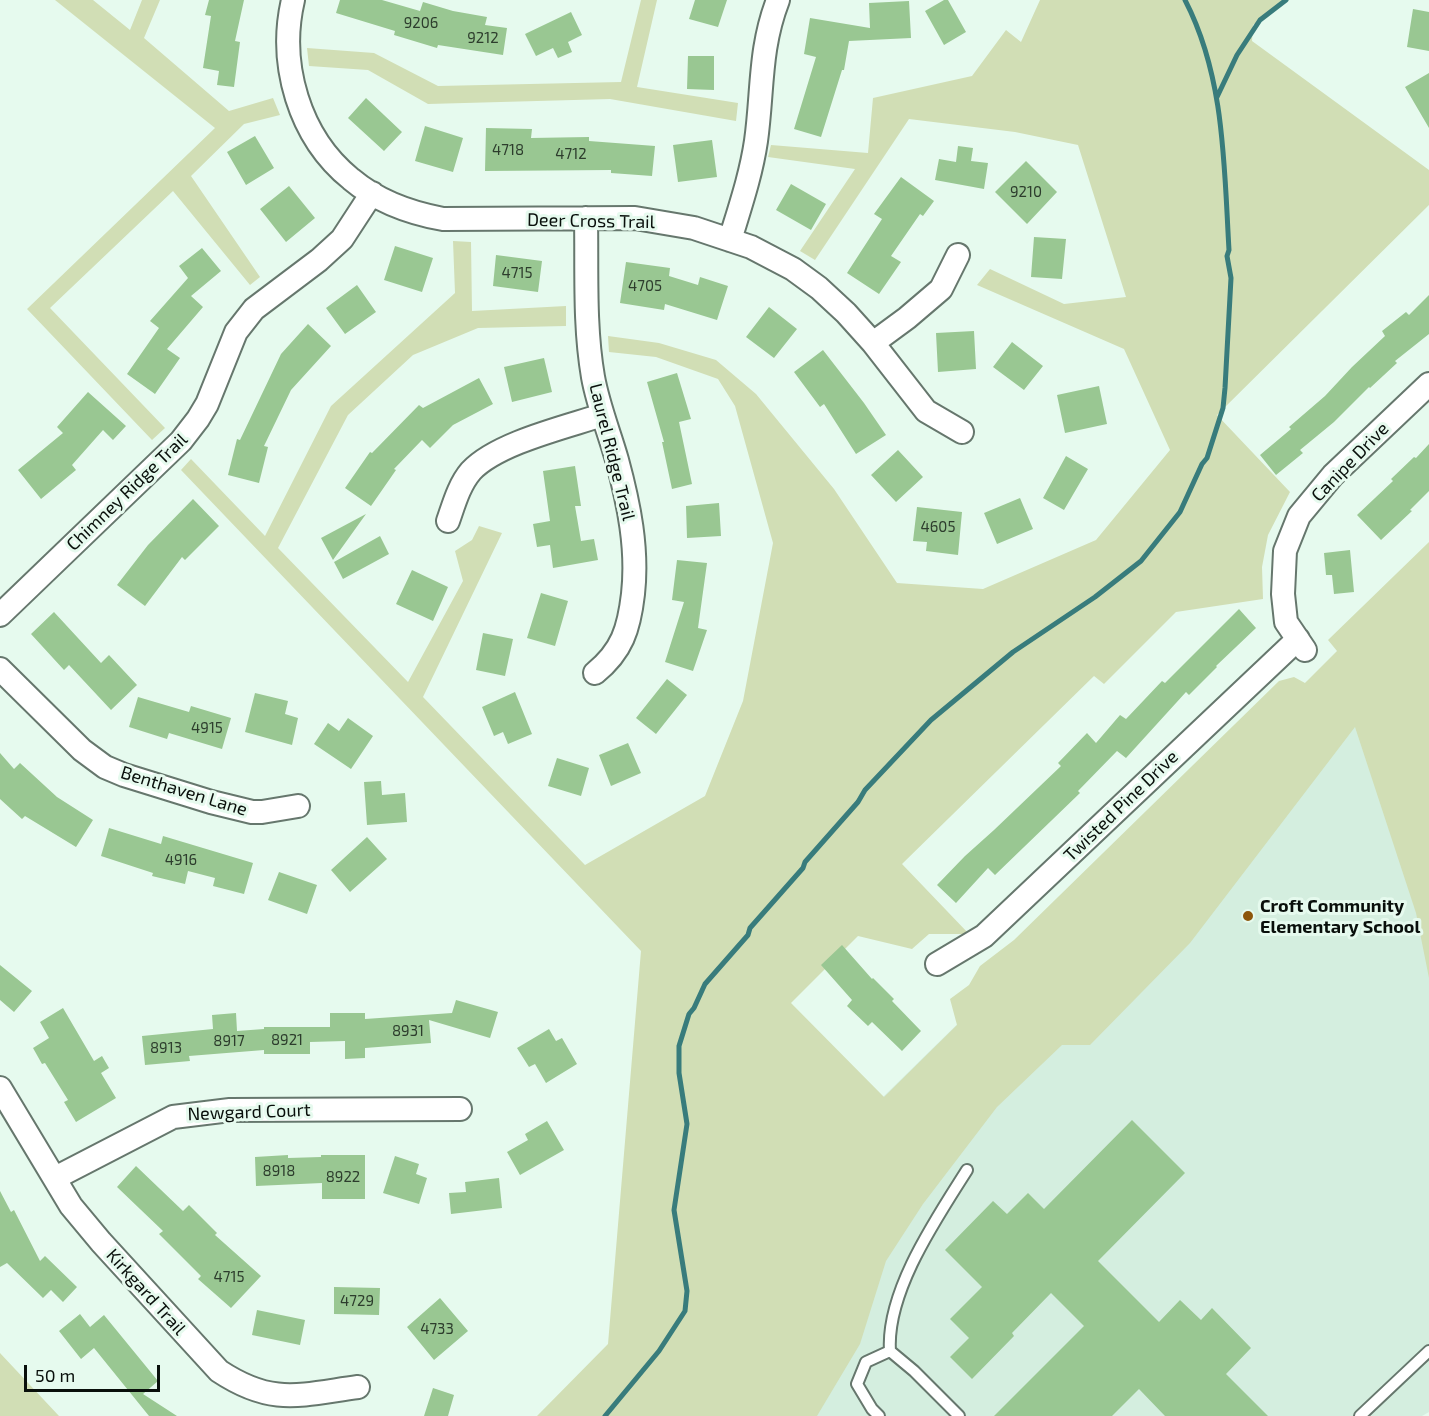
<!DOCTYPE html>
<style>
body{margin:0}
#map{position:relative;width:1429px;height:1416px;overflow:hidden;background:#e6faee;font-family:"Exo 2",sans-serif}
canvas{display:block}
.scale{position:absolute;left:24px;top:1365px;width:136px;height:27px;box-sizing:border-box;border:3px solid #090f0b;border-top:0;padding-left:8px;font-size:18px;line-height:21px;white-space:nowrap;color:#090f0b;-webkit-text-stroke:4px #e6faee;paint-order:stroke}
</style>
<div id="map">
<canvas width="1429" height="1416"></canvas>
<div class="scale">50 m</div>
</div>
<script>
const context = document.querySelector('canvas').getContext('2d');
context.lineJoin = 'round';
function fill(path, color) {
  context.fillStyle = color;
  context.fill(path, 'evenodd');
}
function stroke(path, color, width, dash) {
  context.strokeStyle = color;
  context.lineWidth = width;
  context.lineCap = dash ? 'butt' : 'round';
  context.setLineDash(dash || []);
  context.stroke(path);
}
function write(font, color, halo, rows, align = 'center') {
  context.font = font + ' "Exo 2",sans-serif';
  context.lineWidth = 6;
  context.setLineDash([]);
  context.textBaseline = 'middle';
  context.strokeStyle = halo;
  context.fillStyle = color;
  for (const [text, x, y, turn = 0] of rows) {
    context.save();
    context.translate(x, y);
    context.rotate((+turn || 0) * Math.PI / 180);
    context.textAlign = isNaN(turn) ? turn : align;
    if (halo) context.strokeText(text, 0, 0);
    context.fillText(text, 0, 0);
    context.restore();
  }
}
const built = new Path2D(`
 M 1429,588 L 1429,1412 L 1422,1416 L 568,1416 L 830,1149 L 1305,683 Z`);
const green = new Path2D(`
 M 55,0 L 93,0 L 130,30 L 142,0 L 160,0 L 144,38 L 229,111 L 273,98 L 280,115 L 244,124 L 191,176 L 260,277 L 250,285 L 173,191 L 50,308 L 165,428 L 152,440 L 27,309 L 215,128 Z
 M 641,0 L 657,0 L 637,87 L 738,103 L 736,121 L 610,99 L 428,104 L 368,70 L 309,66 L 307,48 L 374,53 L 438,86 L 621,82 Z
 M 1040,0 L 1289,0 L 1253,25 L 1252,41 L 1429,170 L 1429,205 L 1217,415 L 1290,492 L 1268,535 L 1262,567 L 1263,599 L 1176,612 L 1104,684 L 1094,676 L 902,864 L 969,934 L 929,934 L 912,949 L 858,936 L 791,1003 L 884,1097 L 957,1025 L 950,999 L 969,985 L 980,966 L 1014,940 L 1279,681 L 1294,677 L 1305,683 L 1337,651 L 1328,640 L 1429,542 L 1429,978 L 1416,913 L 1355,727 L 1190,943 L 1090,1045 L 1062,1045 L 997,1107 L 923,1204 L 886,1261 L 860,1344 L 817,1416 L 537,1416 L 608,1344 L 641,951 L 181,470 L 191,459 L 265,536 L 331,406 L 455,293 L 453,241 L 471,242 L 472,311 L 566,306 L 566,326 L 478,328 L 413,355 L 348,415 L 278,548 L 408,682 L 463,581 L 455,551 L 472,540 L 479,526 L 502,533 L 423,697 L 585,865 L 705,796 L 743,701 L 773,543 L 735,406 L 718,379 L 656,357 L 609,352 L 608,336 L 659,343 L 716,360 L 756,394 L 834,489 L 897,583 L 983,589 L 1096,540 L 1170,450 L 1124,349 L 977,285 L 990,269 L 1064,304 L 1126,297 L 1078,145 L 1015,132 L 909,119 L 815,260 L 800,251 L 855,169 L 768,157 L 771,145 L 868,153 L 873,98 L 972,76 L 1006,30 L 1021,42 Z
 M 0,1353 L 59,1416 L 0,1416 Z`);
const stream = new Path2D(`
 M 1217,97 L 1237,55 L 1260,20 L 1286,0
 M 605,1416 L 659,1351 L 685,1311 L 687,1291 L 674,1210 L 687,1124 L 679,1073 L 679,1046 L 689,1014 L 694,1008 L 705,984 L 748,935 L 750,928 L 803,868 L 805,862 L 858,802 L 865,790 L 931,720 L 1013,652 L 1095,597 L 1141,561 L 1180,512 L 1202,464 L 1207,458 L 1223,408 L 1225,388 L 1231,278 L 1227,256 L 1229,250 C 1224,166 1225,77 1185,0`);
const building = new Path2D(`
 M 209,0 L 244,0 L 235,41 L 240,42 L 234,87 L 217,85 L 219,71 L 203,68 L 211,16 L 205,15 Z
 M 340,0 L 382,0 L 420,11 L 423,2 L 453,11 L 487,17 L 485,25 L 507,28 L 503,55 L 438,45 L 437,48 L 394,35 L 395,31 L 336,13 Z
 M 695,0 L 727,0 L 718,27 L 689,19 Z
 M 944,0 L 948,0 L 966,32 L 944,45 L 925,11 Z
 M 909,1 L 911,38 L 849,41 L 844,70 L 842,70 L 821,137 L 794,129 L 816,57 L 804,54 L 810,18 L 870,28 L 869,3 Z
 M 1413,9 L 1429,12 L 1429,51 L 1407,47 Z
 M 571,12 L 582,35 L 568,42 L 572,52 L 558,58 L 553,48 L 536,56 L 525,34 Z
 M 688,56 L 714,56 L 714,90 L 687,89 Z
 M 1429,73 L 1429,128 L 1405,87 Z
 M 366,98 L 402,132 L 384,151 L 348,118 Z
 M 425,126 L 463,138 L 453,172 L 415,161 Z
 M 486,128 L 532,129 L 531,138 L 589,137 L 589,141 L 655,146 L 652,176 L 611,173 L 611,170 L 485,171 Z
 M 255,136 L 274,168 L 246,185 L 227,152 Z
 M 712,140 L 717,177 L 678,182 L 673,145 Z
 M 958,146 L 973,148 L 971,161 L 988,163 L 984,189 L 935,180 L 939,159 L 956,162 Z
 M 1026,161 L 1057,192 L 1027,224 L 995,192 Z
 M 901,177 L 934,201 L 923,216 L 920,214 L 891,256 L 901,262 L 879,294 L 847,273 L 882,219 L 874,214 Z
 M 791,184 L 826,204 L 811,230 L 776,210 Z
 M 289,186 L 315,218 L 286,242 L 260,209 Z
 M 1034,237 L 1066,239 L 1062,279 L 1031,277 Z
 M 395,246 L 433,258 L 422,292 L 384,280 Z
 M 202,248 L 221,271 L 191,296 L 203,307 L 167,349 L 180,358 L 155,394 L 127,374 L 159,328 L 150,321 L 188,278 L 179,266 Z
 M 496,255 L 542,261 L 538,292 L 493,286 Z
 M 626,262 L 670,268 L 669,276 L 698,285 L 700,277 L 728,286 L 717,320 L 665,304 L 664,310 L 620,303 Z
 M 357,285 L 376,312 L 345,334 L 326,308 Z
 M 1429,295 L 1429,334 L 1395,361 L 1397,363 L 1370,388 L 1369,387 L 1334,422 L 1300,450 L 1303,453 L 1276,475 L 1260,455 L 1291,429 L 1289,427 L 1325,396 L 1352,367 L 1385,336 L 1382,331 L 1406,312 L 1409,315 Z
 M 769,307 L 797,329 L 774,358 L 746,337 Z
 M 308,324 L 331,346 L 291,390 L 264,446 L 268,447 L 259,483 L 228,475 L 237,439 L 240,440 L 281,354 Z
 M 974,331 L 976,369 L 938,372 L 936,333 Z
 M 1012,342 L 1043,366 L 1024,390 L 993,367 Z
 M 823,350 L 864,403 L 886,435 L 856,454 L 824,404 L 820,407 L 794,372 Z
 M 544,358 L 552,392 L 512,402 L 504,367 Z
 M 677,373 L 691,419 L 679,422 L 692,484 L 672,489 L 662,442 L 664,442 L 647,382 Z
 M 479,378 L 493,404 L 453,425 L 430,448 L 422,440 L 394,469 L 396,470 L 371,506 L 345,488 L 370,452 L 372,453 L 419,405 L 423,408 Z
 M 1099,386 L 1107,424 L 1065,433 L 1057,395 Z
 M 88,392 L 126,426 L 113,440 L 103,430 L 72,465 L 76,470 L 41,499 L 18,470 L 63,433 L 57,427 Z
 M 1429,444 L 1429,491 L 1410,510 L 1412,511 L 1381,540 L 1357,515 L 1393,481 L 1391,479 L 1414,457 L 1416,458 Z
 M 898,450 L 923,477 L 896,502 L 871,475 Z
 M 1066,456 L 1088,469 L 1064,510 L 1043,498 Z
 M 575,466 L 581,506 L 575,506 L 581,541 L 594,539 L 598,560 L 553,568 L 550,545 L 537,547 L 533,524 L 550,521 L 543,471 Z
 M 1020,498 L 1033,529 L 997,544 L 984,513 Z
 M 193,499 L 219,526 L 185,560 L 182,557 L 145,606 L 117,585 L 148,545 Z
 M 719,503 L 721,536 L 687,538 L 686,506 Z
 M 917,507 L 962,512 L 958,555 L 926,551 L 927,542 L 913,541 Z
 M 366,514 L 333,560 L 321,538 Z
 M 380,536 L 389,554 L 343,579 L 334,562 Z
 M 1350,550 L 1354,592 L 1334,594 L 1332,575 L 1326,575 L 1324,553 Z
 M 677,560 L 707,563 L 698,628 L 707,630 L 693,671 L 665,662 L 684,602 L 672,600 Z
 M 412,570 L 448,587 L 433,621 L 396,604 Z
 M 541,593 L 568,601 L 555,646 L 527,638 Z
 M 1239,609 L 1256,628 L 1216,666 L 1217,667 L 1189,695 L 1186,692 L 1126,758 L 1117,751 L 1078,791 L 1080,793 L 995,875 L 988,868 L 956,903 L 937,885 L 965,856 L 994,830 L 1061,766 L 1058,763 L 1087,733 L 1096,743 L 1120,715 L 1126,719 L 1162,681 L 1165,683 Z
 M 54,612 L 101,663 L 109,655 L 137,685 L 111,710 L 69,665 L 64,670 L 31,634 Z
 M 483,633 L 513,639 L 505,676 L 476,670 Z
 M 667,679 L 687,695 L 656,734 L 636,718 Z
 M 515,692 L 532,734 L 508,744 L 503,732 L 494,736 L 482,707 Z
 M 255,693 L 288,701 L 285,714 L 298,718 L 292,745 L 245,732 Z
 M 138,697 L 189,712 L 191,706 L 231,718 L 222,749 L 169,733 L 167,739 L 129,727 Z
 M 348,718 L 373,736 L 351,769 L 314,744 L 328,723 L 339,731 Z
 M 628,743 L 641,773 L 611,786 L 599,755 Z
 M 0,753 L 14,769 L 20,763 L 57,797 L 93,820 L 76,847 L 25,816 L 22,819 L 0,799 Z
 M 557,758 L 589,768 L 581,796 L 548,786 Z
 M 381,781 L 382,795 L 405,793 L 407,822 L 367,825 L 364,782 Z
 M 109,828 L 161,844 L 163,836 L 253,863 L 244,894 L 213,886 L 215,878 L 188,871 L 185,884 L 152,876 L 153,873 L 101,856 Z
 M 367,837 L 387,859 L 350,892 L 331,870 Z
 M 279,872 L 317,885 L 307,914 L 268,900 Z
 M 842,945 L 872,979 L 873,978 L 894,999 L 892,1001 L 921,1031 L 902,1051 L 872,1022 L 868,1026 L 847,1006 L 852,1000 L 821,965 Z
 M 0,965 L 32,991 L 14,1012 L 0,1000 Z
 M 456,1000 L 498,1012 L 490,1038 L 429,1020 L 431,1043 L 365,1048 L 365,1058 L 345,1059 L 345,1041 L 310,1042 L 310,1054 L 264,1054 L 264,1050 L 189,1056 L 190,1061 L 145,1065 L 142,1036 L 213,1029 L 212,1015 L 236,1013 L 237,1031 L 264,1029 L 264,1027 L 330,1027 L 330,1013 L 365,1013 L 365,1019 L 452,1013 Z
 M 63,1008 L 94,1061 L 102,1056 L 109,1068 L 101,1073 L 116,1098 L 76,1122 L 64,1102 L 68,1100 L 45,1063 L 42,1064 L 33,1048 L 49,1038 L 40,1022 Z
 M 549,1029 L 556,1041 L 562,1038 L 577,1064 L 546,1083 L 535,1064 L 529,1067 L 517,1048 Z
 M 1132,1120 L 1185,1173 L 1098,1261 L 1159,1322 L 1180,1300 L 1201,1320 L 1212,1308 L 1251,1348 L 1226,1374 L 1268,1416 L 1165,1416 L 1139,1389 L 1112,1416 L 994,1416 L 1084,1326 L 1051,1293 L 1012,1333 L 1014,1336 L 972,1379 L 950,1357 L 969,1338 L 950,1319 L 982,1287 L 945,1250 L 993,1201 L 1007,1214 L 1028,1193 L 1044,1209 Z
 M 547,1121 L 564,1150 L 520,1175 L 507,1152 L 528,1140 L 525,1134 Z
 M 288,1155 L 288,1158 L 321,1157 L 321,1155 L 365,1155 L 365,1199 L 322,1199 L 322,1183 L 256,1186 L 255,1157 Z
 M 395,1156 L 419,1164 L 416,1174 L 427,1178 L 419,1204 L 383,1193 Z
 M 136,1166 L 183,1211 L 189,1205 L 217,1233 L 215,1235 L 261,1276 L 231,1308 L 198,1279 L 201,1276 L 159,1234 L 163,1231 L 117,1187 Z
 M 499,1178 L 502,1208 L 451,1214 L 449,1193 L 466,1192 L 465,1182 Z
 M 0,1191 L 11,1212 L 14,1210 L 40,1261 L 45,1256 L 77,1287 L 63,1302 L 51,1290 L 43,1298 L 7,1263 L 0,1267 Z
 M 334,1287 L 380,1288 L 379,1315 L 334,1314 Z
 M 440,1298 L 468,1331 L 434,1360 L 407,1327 Z
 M 257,1310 L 305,1320 L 300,1345 L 252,1335 Z
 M 80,1314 L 90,1327 L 104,1315 L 158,1381 L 143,1394 L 177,1416 L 149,1416 L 94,1348 L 81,1359 L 59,1331 Z
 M 433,1388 L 454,1395 L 448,1416 L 424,1416 Z`);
const lane = new Path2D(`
 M 879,1416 L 872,1409 L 857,1384 L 866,1362 L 890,1351
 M 959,1416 L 914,1371 L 890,1351 C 886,1292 936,1219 967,1170
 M 1360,1416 L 1429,1351`);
const street = new Path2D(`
 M 293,0 C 278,64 299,137 351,179 C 377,201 410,213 443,219 L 635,218 L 694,228 L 751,247 L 793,269 L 819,288 L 846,313 L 873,343 L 926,411 L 962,432
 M 586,218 C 587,270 584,325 593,377 C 598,405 609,432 617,460 C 629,504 638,549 633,594 C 629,629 622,651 595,673
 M 730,240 C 740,207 751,175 756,141 C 763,91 759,49 778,0
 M 873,343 L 907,318 L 941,289 L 958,255
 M 448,521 C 454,504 459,485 471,471 C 497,443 566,427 602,415
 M 0,615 L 181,441 L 198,419 L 207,404 L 236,332 L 254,309 L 319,260 L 342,239 L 372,193
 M 1305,650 L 1286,622 L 1283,594 L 1285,551 L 1299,516 L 1333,475 L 1429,384
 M 0,669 L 82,750 L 105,767 L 124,775 L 211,802 L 252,812 L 262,812 L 298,806
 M 937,964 L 984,936 L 1298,639
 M 0,1088 L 71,1206 L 101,1242 L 219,1371 C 272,1406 299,1395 358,1387
 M 55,1178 L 173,1117 L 230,1110 L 460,1109`);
const markers = [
 [1248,916,6,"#8d560b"]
];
const numberNames = [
 ["9206",421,23],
 ["9212",483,38],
 ["4718",508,150],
 ["4712",571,154],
 ["9210",1026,192],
 ["4715",517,273],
 ["4705",645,286],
 ["4605",938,527],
 ["4915",207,728],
 ["4916",181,860],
 ["8931",408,1031],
 ["8921",287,1040],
 ["8917",229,1041],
 ["8913",166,1048],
 ["8918",279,1171],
 ["8922",343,1177],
 ["4715",229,1277],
 ["4729",357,1301],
 ["4733",437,1329]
];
const streetNames = [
 ["Deer Cross Trail",591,221,1],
 ["Laurel Ridge Trail",612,452,76],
 ["Canipe Drive",1350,462,-46],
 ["Chimney Ridge Trail",127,492,-44],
 ["Benthaven Lane",184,791,17],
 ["Twisted Pine Drive",1121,806,-44],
 ["Newgard Court",249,1112,-2],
 ["Kirkgard Trail",146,1292,48]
];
const poiNames = [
 ["Croft Community",1260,906],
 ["Elementary School",1260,927]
];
fill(built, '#d4eedf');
fill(green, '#d1deb5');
stroke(stream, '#387c7c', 5);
fill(building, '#99c792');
stroke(lane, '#66776d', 14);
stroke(street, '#66776d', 26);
stroke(lane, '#fff', 10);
stroke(street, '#fff', 22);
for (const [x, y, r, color] of markers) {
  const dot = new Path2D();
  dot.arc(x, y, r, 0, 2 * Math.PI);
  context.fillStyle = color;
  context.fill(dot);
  stroke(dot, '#e6faee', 2);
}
write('15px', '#2d3d2d', null, numberNames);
write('18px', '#090f0b', '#e6faee', streetNames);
write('bold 18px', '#090f0b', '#e6faee', poiNames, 'left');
</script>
